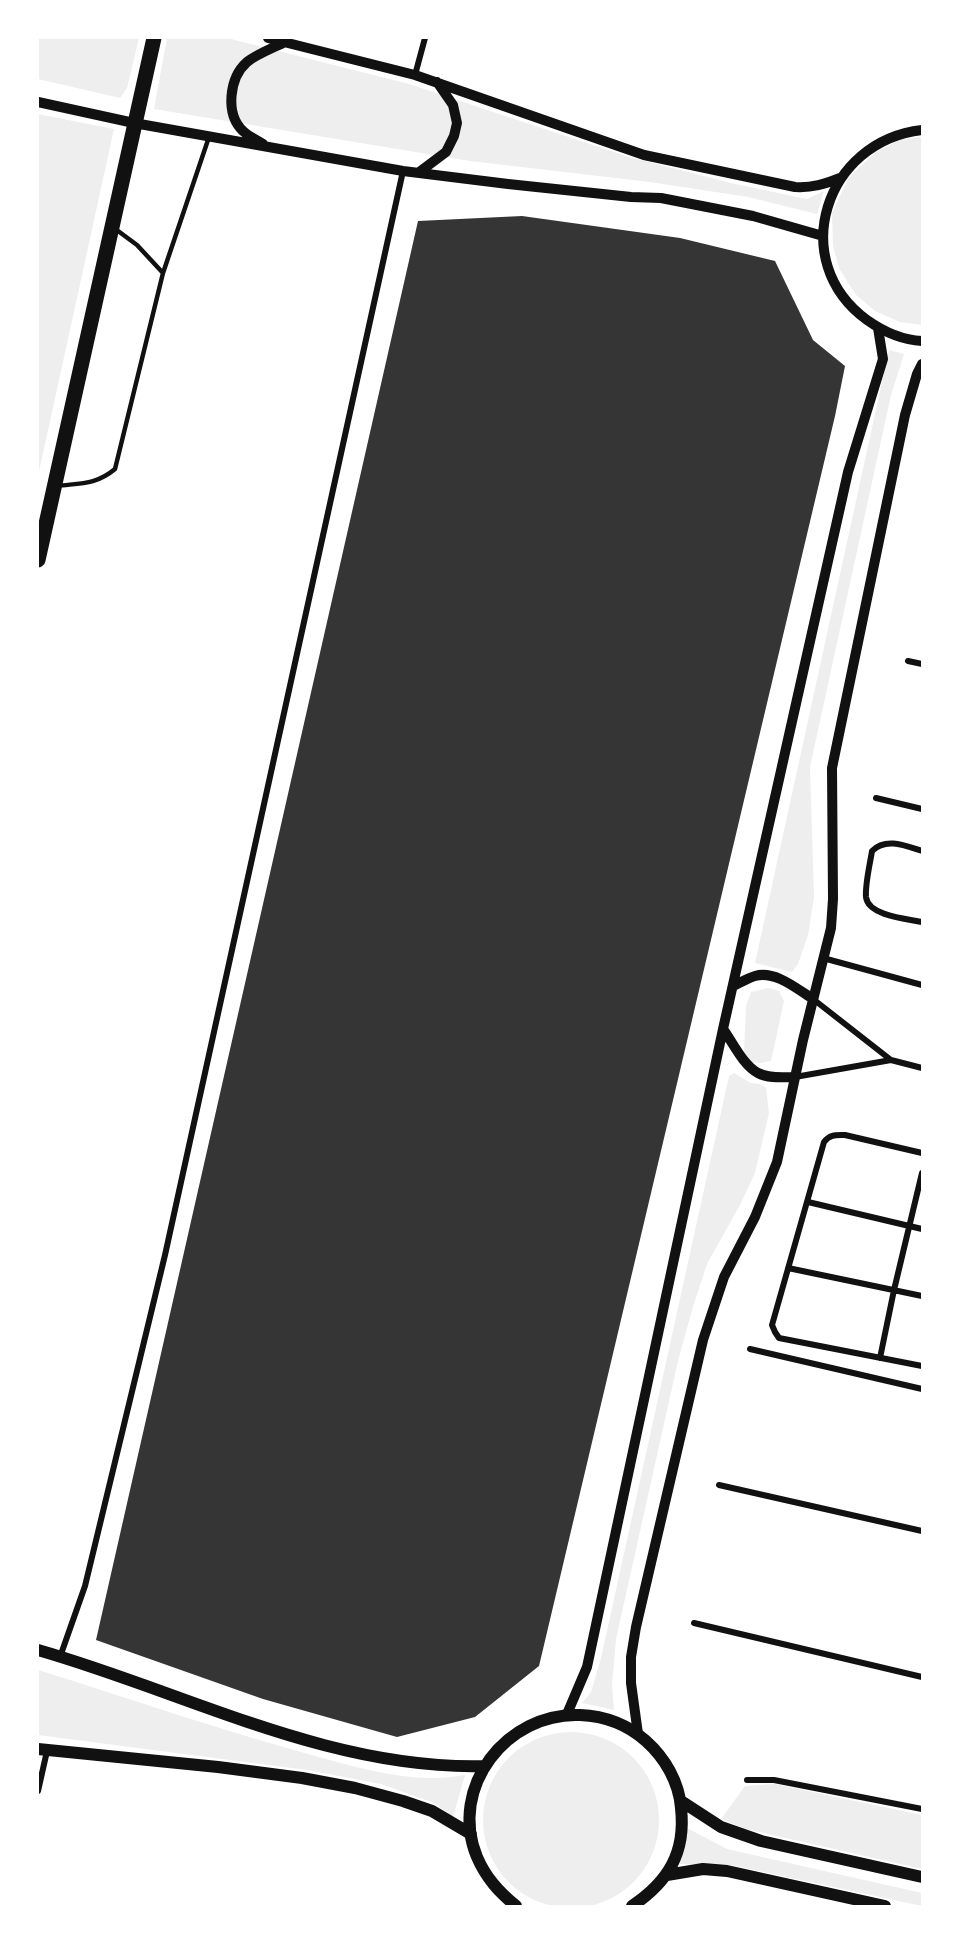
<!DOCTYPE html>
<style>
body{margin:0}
#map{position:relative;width:960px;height:1944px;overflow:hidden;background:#fff;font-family:Jost,sans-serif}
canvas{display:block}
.frame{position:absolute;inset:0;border:39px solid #fff;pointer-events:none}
</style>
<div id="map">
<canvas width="960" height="1944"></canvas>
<div class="frame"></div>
</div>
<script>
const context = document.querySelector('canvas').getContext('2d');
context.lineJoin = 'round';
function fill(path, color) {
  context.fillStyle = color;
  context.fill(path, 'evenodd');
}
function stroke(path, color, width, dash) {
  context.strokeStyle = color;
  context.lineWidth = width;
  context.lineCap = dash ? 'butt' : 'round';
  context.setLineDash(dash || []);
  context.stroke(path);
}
const green = new Path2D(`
 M 38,38 L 139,38 L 127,88 L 120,98 L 38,79 Z
 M 167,38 L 227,38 L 409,84 L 629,157 L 735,184 L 807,199 L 824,191 L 817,214 L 748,197 L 650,182 L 470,161 L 154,109 Z
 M 38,114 L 114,129 L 38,476 Z
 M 922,137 L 922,325 L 900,322 L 875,311 L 855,294 L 839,268 L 833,246 L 832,213 L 849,177 L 875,153 L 899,140 Z
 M 889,350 L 904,354 L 891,395 L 810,767 L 814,897 L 808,935 L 798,964 L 792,972 L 755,963 Z
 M 768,988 L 779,991 L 784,1001 L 771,1061 L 760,1063 L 750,1062 L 744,1053 L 746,1006 L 751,992 Z
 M 734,1073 L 751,1083 L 760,1084 L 766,1088 L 769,1113 L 755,1173 L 740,1205 L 707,1264 L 692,1310 L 678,1361 L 616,1639 L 612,1685 L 614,1710 L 582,1703 L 591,1692 L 601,1658 L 729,1076 Z
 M 38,1670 C 128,1698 217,1729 308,1754 C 360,1768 412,1785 465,1775 L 453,1817 L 434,1803 L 381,1784 L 307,1770 L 38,1735 Z
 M483 1820a88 88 0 1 1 176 0a88 88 0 1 1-176 0Z
 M 775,1784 L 922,1815 L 922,1869 L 746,1829 L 721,1819 L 745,1786 Z
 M 687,1828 L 727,1849 L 922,1893 L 922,1906 L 731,1865 L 680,1864 Z`);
const building = new Path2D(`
 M 522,216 L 680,238 L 775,261 L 813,340 L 845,366 L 835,416 L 539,1666 L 475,1717 L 397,1737 L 263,1699 L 96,1640 L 418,221 Z`);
const service = new Path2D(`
 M 163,273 L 209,137
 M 57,486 C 80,483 96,485 115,469 L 163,273 L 137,245 L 114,228`);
const minor = new Path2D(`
 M 415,75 L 425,38
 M 908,661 L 922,664
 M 876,798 L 922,809
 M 922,851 C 906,846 886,837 872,851 C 870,864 865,884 866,897 C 868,916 908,919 922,922
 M 823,958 L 922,985
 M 813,999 L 891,1060
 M 795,1077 L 891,1060 L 922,1068
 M 922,1153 L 845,1135 C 836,1135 830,1134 824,1142 L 772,1325 L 775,1332 L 779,1338 L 922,1366
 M 808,1202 L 922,1229
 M 788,1268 L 922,1296
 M 750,1349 L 922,1389
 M 880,1358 L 894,1290 L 922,1173
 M 719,1485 L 922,1531
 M 694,1623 L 922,1677
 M 60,1657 L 85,1586 L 165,1255 L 403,171
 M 747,1780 L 774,1780 L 922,1809
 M 38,1791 L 47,1751`);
const tertiary = new Path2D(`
 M 268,38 L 415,75 L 644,155 L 795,187 C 812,188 825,184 840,178
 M 38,102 L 134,123 L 403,171 L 508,184 L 631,197 L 661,198 L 753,216 L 823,236
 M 922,130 C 825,141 786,261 867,320 C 884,332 902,340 922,341
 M 263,144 C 257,140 248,136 243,131 C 225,114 229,78 247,62 C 257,54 273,48 285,42
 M 418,173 L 446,152 L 454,136 L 457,123 L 453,105 L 437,82
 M 733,986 C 740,983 748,978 755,976 C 775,970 797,989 813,999
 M 723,1029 C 733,1043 743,1065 758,1073 C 769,1079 784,1077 795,1077
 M 567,1714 L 587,1667 L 723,1029 L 848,472 L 883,359 L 878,328
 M 638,1734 L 631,1683 L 631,1657 L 636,1627 L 703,1340 L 724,1277 L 755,1217 L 777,1162 L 803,1040 L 831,928 L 833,899 L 832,768 L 905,415 L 917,374 L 922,364`);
const secondary = new Path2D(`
 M 38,1650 C 185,1692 328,1770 484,1766
 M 38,1749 L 218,1767 L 302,1778 L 355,1788 L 403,1801 L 432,1811 L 471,1834
 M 681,1801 L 721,1827 L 761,1841 L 922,1877
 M 667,1875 L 703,1869 L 727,1871 L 885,1906
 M 516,1906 C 499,1892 486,1878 477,1857 C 448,1787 507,1712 580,1715 C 605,1716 628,1725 646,1741 C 665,1758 679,1782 681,1808 C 686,1853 668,1882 632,1906`);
const primary = new Path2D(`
 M 38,560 L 154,38`);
fill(green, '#eee');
fill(building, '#353535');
stroke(service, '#111', 4.5);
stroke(minor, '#111', 6);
stroke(tertiary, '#111', 10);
stroke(secondary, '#111', 12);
stroke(primary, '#111', 15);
</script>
